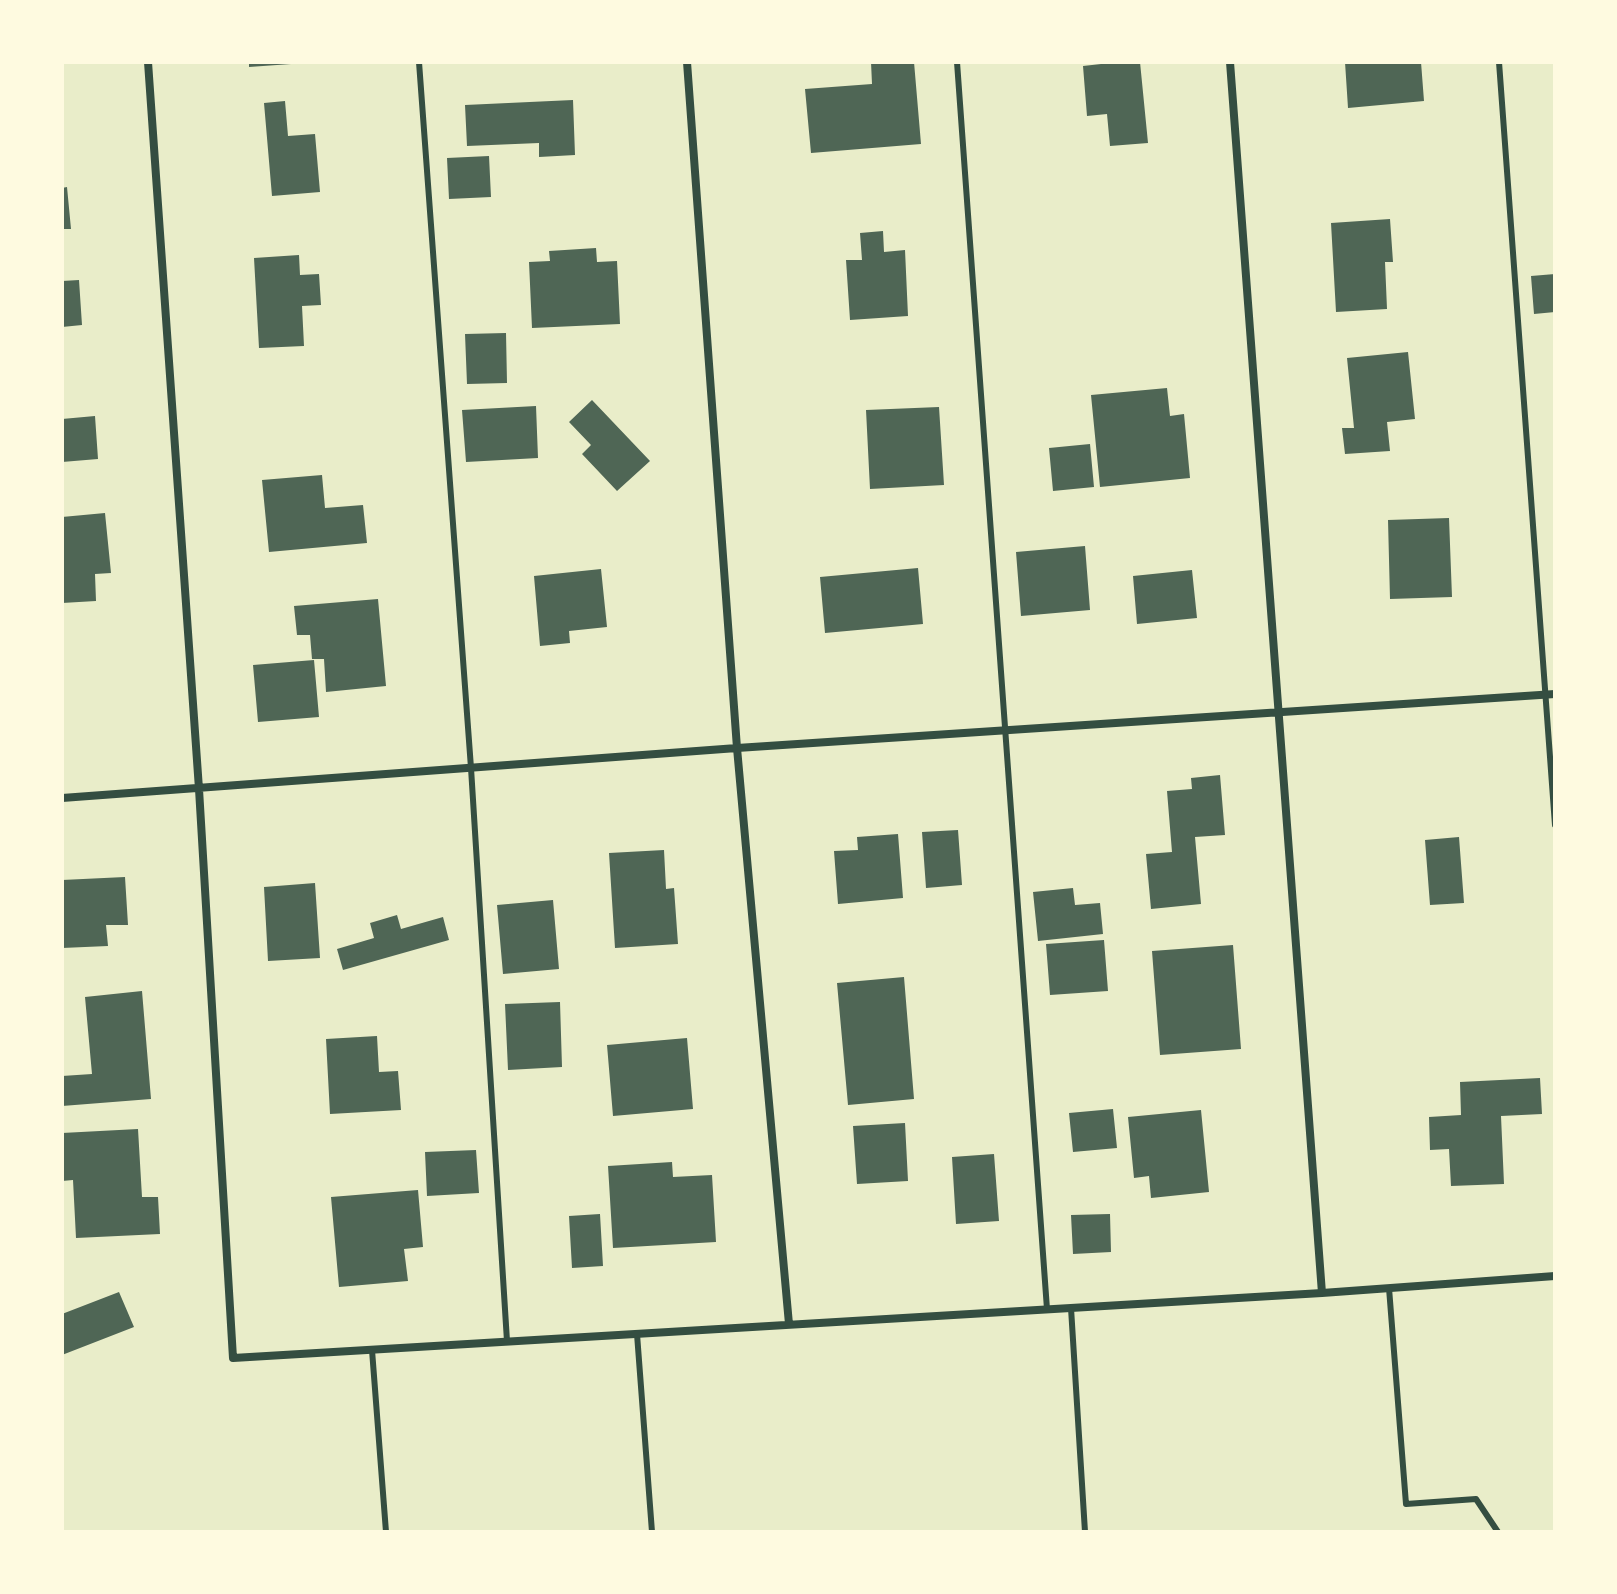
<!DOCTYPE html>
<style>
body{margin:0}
#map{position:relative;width:1617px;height:1594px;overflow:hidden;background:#e9edc9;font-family:Quicksand,sans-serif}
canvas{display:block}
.frame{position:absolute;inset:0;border:64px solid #fefae0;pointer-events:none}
</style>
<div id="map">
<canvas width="1617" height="1594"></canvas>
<div class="frame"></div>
</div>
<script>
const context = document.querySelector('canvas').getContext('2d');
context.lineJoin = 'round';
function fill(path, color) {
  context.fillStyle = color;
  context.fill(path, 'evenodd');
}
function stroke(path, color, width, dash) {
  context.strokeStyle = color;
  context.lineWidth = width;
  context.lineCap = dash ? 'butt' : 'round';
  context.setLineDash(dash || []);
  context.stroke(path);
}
const building = new Path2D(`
 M 249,62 L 291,62 L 291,64 L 249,67 Z
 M 871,62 L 914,62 L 921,144 L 811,153 L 805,89 L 872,84 Z
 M 1119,62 L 1140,62 L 1148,143 L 1110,146 L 1107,114 L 1087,116 L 1083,66 Z
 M 1345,62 L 1421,62 L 1424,101 L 1348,108 Z
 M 573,100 L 575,155 L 539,157 L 539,143 L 467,146 L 465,105 Z
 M 285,101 L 288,136 L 315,134 L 320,192 L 272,196 L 264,103 Z
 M 489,156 L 491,197 L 449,199 L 447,158 Z
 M 67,187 L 71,229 L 62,229 L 62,188 Z
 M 1390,219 L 1393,262 L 1385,262 L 1387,309 L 1336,312 L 1331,223 Z
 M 883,231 L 884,252 L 905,250 L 908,316 L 850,320 L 846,260 L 862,260 L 860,233 Z
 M 596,248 L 597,262 L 617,261 L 620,324 L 532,328 L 529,262 L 550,261 L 549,251 Z
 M 299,255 L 300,275 L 319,274 L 321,305 L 302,306 L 304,346 L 259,348 L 254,258 Z
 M 1555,274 L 1555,312 L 1534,314 L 1531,276 Z
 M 79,280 L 82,325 L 62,327 L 62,281 Z
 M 506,333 L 507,383 L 467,384 L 465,334 Z
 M 1408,352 L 1415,419 L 1387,422 L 1390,451 L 1345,454 L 1342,428 L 1354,428 L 1347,358 Z
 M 1167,388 L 1170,416 L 1184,414 L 1190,478 L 1100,487 L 1091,395 Z
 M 592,400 L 650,461 L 617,491 L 582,454 L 591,445 L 569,422 Z
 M 536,406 L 538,458 L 466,462 L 462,410 Z
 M 939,407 L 944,485 L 870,489 L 866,410 Z
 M 95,416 L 98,459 L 62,462 L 62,419 Z
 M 1090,444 L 1094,487 L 1053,491 L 1049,448 Z
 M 322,475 L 325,508 L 363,505 L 367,543 L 269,552 L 262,480 Z
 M 105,513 L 111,573 L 95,574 L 96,601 L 62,603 L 62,517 Z
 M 1449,518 L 1452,597 L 1390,599 L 1388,520 Z
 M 1085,546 L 1090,610 L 1021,616 L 1016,552 Z
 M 918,568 L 923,624 L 825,633 L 820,577 Z
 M 601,569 L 607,627 L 569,631 L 570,643 L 540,646 L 534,576 Z
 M 1192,570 L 1197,618 L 1137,624 L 1133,576 Z
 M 378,599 L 386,686 L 326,692 L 324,659 L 312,659 L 310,635 L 297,635 L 294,606 Z
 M 314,660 L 319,717 L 258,722 L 253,665 Z
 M 1220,775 L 1225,835 L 1195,837 L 1201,904 L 1151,909 L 1146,854 L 1172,852 L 1167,791 L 1192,789 L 1191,778 Z
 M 958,830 L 962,885 L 926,888 L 922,832 Z
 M 898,834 L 903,898 L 838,904 L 834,851 L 858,850 L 857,837 Z
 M 1459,837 L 1464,903 L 1430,905 L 1425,840 Z
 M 664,850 L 666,889 L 674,888 L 678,944 L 615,948 L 609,853 Z
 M 125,877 L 128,925 L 106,925 L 108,946 L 62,948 L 62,880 Z
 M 315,883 L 320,958 L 268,961 L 264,887 Z
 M 1073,888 L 1075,905 L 1100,903 L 1103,934 L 1038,941 L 1033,892 Z
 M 553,900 L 559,969 L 503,974 L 497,905 Z
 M 397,915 L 401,929 L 443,917 L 449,940 L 343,970 L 337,949 L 374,938 L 370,923 Z
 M 1104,940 L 1108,991 L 1050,995 L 1046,944 Z
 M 1233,945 L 1241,1049 L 1160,1055 L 1152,951 Z
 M 904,977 L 914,1099 L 848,1105 L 837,983 Z
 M 142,991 L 151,1099 L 62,1106 L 62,1076 L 92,1074 L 85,997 Z
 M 560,1002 L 562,1067 L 508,1070 L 505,1004 Z
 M 377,1036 L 379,1072 L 398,1071 L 401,1110 L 330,1114 L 326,1039 Z
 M 687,1038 L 693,1109 L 613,1116 L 607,1045 Z
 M 1540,1078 L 1542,1114 L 1501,1116 L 1504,1184 L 1451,1186 L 1449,1149 L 1430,1150 L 1429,1117 L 1461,1115 L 1460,1082 Z
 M 1113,1109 L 1117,1148 L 1073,1152 L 1069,1113 Z
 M 1201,1110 L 1209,1192 L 1151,1198 L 1149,1176 L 1134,1178 L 1128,1117 Z
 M 905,1123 L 908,1181 L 857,1184 L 853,1126 Z
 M 138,1129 L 142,1197 L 158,1197 L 160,1234 L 76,1238 L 73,1180 L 62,1181 L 62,1133 Z
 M 476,1150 L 479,1193 L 427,1196 L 425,1152 Z
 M 994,1154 L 999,1221 L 956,1224 L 952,1157 Z
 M 672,1162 L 673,1177 L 712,1175 L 716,1242 L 613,1248 L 608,1166 Z
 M 418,1190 L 423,1247 L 404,1249 L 408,1281 L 339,1287 L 331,1197 Z
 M 600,1214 L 603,1266 L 572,1268 L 569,1216 Z
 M 1110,1214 L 1111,1252 L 1073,1254 L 1071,1215 Z
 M 119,1292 L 134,1327 L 62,1355 L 62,1314 Z`);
const service = new Path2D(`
 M 419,62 L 471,768 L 507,1341
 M 957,62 L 1047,1309
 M 1499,62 L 1555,825
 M 1389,1288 L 1406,1504 L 1476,1499 L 1498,1532
 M 1071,1308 L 1085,1532
 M 637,1334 L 652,1532
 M 372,1350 L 386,1532`);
const minor = new Path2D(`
 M 148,62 L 199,789 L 233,1358 L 1322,1293 L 1555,1276
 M 687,62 L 737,748 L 789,1324
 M 1230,62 L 1322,1293
 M 62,798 L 737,748 L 1555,694`);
fill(building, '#4f6655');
stroke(service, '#344e41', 6);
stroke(minor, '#344e41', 8);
</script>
